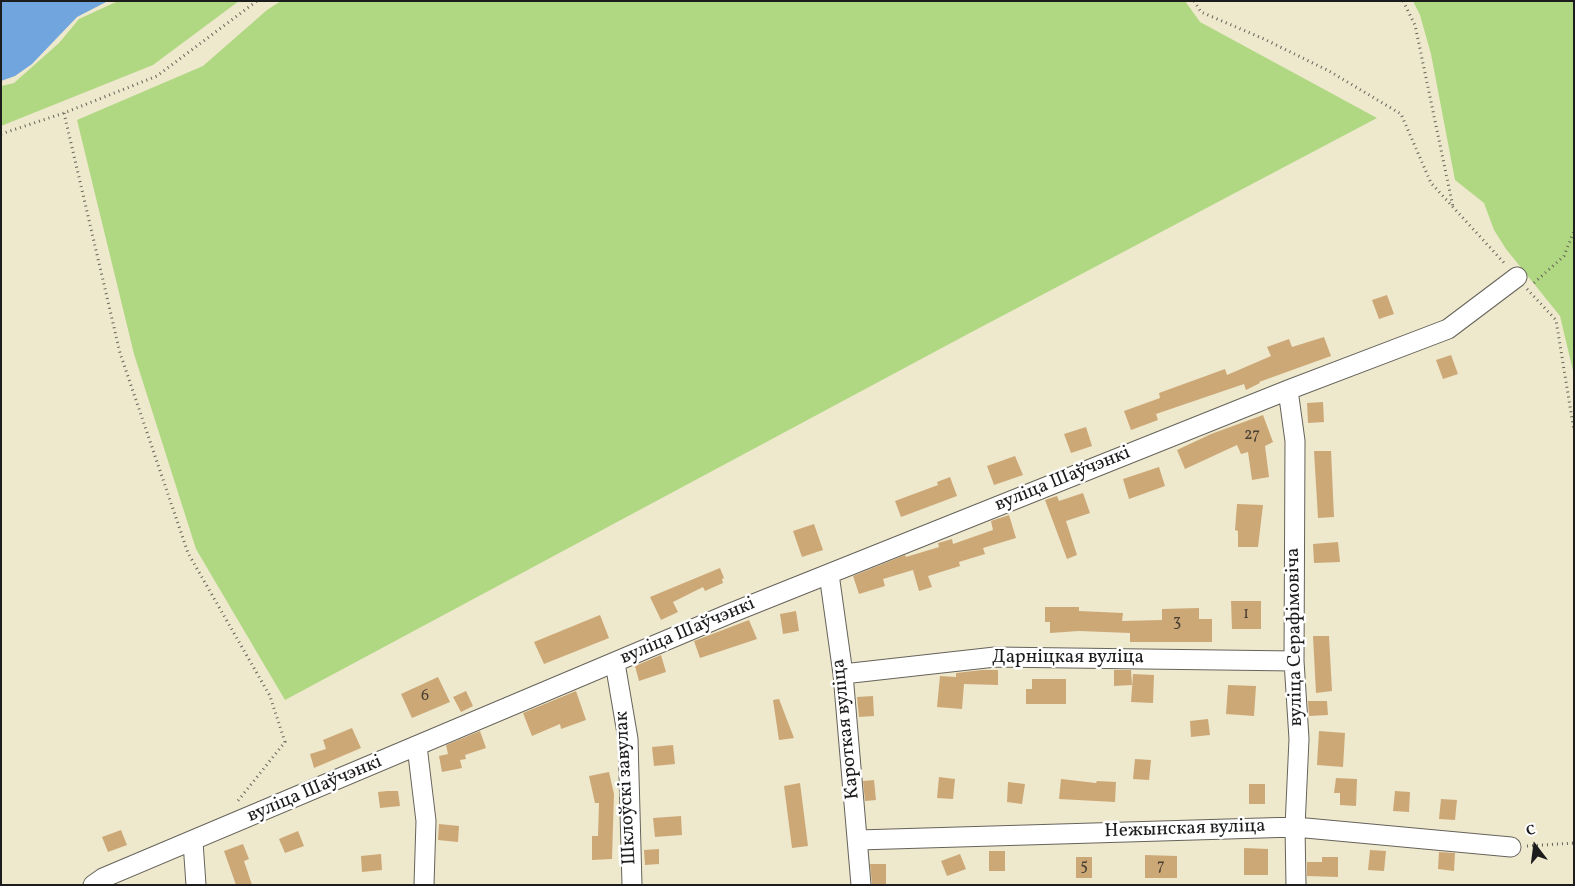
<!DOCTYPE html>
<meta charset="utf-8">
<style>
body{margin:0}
#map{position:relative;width:1575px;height:886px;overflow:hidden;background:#eee8cd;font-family:Vollkorn,serif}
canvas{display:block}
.frame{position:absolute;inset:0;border:2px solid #1c1c1c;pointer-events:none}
.north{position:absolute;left:1510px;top:821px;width:50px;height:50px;-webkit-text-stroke:4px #fff;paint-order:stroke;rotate:345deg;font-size:14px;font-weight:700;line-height:20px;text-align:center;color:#1c1c1c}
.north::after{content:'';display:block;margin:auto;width:18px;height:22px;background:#1c1c1c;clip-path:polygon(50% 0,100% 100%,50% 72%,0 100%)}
</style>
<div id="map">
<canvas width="1575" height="886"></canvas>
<div class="frame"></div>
<div class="north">С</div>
</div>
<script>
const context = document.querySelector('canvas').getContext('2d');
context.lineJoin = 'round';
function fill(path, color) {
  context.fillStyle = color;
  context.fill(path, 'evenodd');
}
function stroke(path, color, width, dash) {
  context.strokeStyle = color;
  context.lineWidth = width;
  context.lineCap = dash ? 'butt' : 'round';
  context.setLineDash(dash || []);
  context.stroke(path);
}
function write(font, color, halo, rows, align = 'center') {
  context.font = font + ' Vollkorn,serif';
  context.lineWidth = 5;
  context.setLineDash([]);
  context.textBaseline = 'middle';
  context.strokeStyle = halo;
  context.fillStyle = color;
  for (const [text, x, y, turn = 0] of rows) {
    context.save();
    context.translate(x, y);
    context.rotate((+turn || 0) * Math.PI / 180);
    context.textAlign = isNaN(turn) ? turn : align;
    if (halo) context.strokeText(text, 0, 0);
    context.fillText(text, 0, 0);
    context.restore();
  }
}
const green = new Path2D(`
 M 118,1 L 239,1 L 153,65 L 1,126 L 1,86 L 14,83 L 59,43 L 79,19 Z
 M 281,1 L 1185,1 L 1200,22 L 1377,118 L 966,335 L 285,700 L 196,549 L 134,354 L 77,120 L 203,66 L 267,10 Z
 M 1413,1 L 1574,1 L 1574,375 L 1560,316 L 1506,249 L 1494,230 L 1484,203 L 1455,180 L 1431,54 L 1420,15 Z`);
const water = new Path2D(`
 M 1,1 L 108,1 L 77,17 L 32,64 L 15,76 L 1,81 Z`);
const building = new Path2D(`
 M 1387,295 L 1394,314 L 1379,319 L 1372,300 Z
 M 1324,337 L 1331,356 L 1259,382 L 1260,383 L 1246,390 L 1244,384 L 1156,414 L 1158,420 L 1131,430 L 1124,411 L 1160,398 L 1159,393 L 1225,369 L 1227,375 L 1271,356 L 1267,347 L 1289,339 L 1292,347 Z
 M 1451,355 L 1458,374 L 1443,379 L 1436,360 Z
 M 1323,402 L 1324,422 L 1308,423 L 1307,403 Z
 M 1263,415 L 1273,442 L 1265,446 L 1269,477 L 1252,480 L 1248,452 L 1241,454 L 1237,445 L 1185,469 L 1177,450 L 1211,434 Z
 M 1086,427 L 1092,446 L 1071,453 L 1064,434 Z
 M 1314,451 L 1331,451 L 1334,517 L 1318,518 Z
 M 1015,456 L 1023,475 L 994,485 L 987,466 Z
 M 1159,467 L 1165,486 L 1129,499 L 1123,479 Z
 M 950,477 L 957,496 L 901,517 L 895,501 L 938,485 L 937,482 Z
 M 1083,493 L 1090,513 L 1066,521 L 1077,555 L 1067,559 L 1045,500 L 1057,496 L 1059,501 Z
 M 1237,504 L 1263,505 L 1258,547 L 1238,547 L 1238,531 L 1235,530 Z
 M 1009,515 L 1016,538 L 983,548 L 985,554 L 959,562 L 960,566 L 928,576 L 932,587 L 919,591 L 913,570 L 883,579 L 885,586 L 859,594 L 853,576 L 905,555 L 906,557 L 939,547 L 938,543 L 952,539 L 953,544 L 993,530 L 991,521 Z
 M 814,524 L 823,550 L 802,557 L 793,531 Z
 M 1338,542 L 1340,562 L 1314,563 L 1313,544 Z
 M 720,568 L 724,578 L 722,579 L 723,583 L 705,591 L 703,587 L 673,602 L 678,612 L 661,620 L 650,597 Z
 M 1231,601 L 1261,601 L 1261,629 L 1232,629 Z
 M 1045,607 L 1079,607 L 1079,611 L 1123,613 L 1122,621 L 1162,620 L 1162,609 L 1199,608 L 1199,619 L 1212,619 L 1212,642 L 1130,642 L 1130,633 L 1079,631 L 1050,633 L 1050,622 L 1045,622 Z
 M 796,611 L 799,631 L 783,634 L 780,614 Z
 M 600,615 L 609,638 L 544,664 L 534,642 Z
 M 749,620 L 757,639 L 700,658 L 694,641 Z
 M 1313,636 L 1329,636 L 1332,691 L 1316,693 Z
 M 661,655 L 666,672 L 639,681 L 635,666 Z
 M 982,670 L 998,670 L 998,685 L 964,684 L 962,709 L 937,707 L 940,676 L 956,677 L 956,673 Z
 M 1114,670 L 1131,670 L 1132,685 L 1114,686 Z
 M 1133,674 L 1154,675 L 1153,703 L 1131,702 Z
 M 438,677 L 450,702 L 412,718 L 401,694 Z
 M 1032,679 L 1066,679 L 1066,704 L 1026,704 L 1026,689 L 1032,689 Z
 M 1228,685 L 1256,686 L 1254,716 L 1226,714 Z
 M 466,691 L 473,706 L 461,712 L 453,697 Z
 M 576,691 L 586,720 L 561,729 L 560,724 L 532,736 L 523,713 Z
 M 873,696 L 874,716 L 859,717 L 857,697 Z
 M 779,699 L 794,738 L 779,740 L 773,700 Z
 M 1308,701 L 1327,701 L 1328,715 L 1309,716 Z
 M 1208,719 L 1210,735 L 1191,737 L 1190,721 Z
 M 352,728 L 361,748 L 314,768 L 310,754 L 326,749 L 323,740 Z
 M 480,731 L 486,748 L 465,755 L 466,759 L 460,760 L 462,768 L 442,772 L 439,756 L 448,754 L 446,745 Z
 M 1319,731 L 1345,733 L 1343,767 L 1317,765 Z
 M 673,745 L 675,764 L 654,766 L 652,747 Z
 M 1135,759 L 1151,760 L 1149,780 L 1133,779 Z
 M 609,772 L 614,794 L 612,859 L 592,860 L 592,836 L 598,836 L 599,803 L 595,803 L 589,776 Z
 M 939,777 L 955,779 L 953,799 L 937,798 Z
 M 1336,778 L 1357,779 L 1356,806 L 1340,805 L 1340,793 L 1334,793 Z
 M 1061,779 L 1096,783 L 1097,781 L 1116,782 L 1115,802 L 1059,799 Z
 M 874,780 L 876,800 L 865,801 L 863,781 Z
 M 1008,782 L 1025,784 L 1022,804 L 1007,802 Z
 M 800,783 L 808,846 L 792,848 L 784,786 Z
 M 1249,784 L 1265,784 L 1265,804 L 1249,804 Z
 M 387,791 L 398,791 L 400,806 L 380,808 L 378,792 Z
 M 1395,791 L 1410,792 L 1409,812 L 1393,811 Z
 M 1441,799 L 1457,800 L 1455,820 L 1439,819 Z
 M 681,816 L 682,835 L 655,837 L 653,818 Z
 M 439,824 L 459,826 L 458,842 L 438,840 Z
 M 121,830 L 127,845 L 108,852 L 102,837 Z
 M 298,831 L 304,846 L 285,853 L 279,839 Z
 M 243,844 L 249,859 L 244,861 L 252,885 L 236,885 L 224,851 Z
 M 1244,848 L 1268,849 L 1268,875 L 1244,875 Z
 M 659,849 L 659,864 L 645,865 L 644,850 Z
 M 1370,850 L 1386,851 L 1384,871 L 1368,870 Z
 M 989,851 L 1005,851 L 1005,871 L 989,871 Z
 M 1439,852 L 1455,853 L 1454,871 L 1438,869 Z
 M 381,854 L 382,870 L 362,872 L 361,856 Z
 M 960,854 L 966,869 L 947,876 L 941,861 Z
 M 1145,855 L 1177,856 L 1177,878 L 1145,878 Z
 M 1076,857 L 1092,857 L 1092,878 L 1076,878 Z
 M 1322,857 L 1338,857 L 1338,877 L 1307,876 L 1307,862 L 1322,862 Z
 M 870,864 L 886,864 L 886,884 L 872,884 Z`);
const path = new Path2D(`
 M 1194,1 L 1201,12 L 1264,39 L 1329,71 L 1401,114 L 1431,183 L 1506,265
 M 1403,1 L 1415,25 L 1453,207
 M 64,113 L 120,353 L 188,553 L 270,696 L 285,742 L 237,802
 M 1,134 L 64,113 L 157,76 L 257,1
 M 1534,283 L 1564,256 L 1574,231
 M 1527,289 L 1556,320 L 1574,431
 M 1527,846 L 1574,843`);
const street = new Path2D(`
 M 1288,390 L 1295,441 L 1294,661 L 1299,739 L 1295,827 L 1296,885
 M 829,574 L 843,674 L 861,885
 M 615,663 L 628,739 L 632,885
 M 843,674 L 995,657 L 1294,661
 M 417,746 L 426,821 L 424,885
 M 858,840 L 1295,827 L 1511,847
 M 193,842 L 196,885
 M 93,885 L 103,878 L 731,613 L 1288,390 L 1448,329 L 1517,277`);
const numberNames = [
 ["27",1252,436],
 ["1",1246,615],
 ["3",1177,623],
 ["6",425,697],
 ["5",1084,867],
 ["7",1161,867]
];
const streetNames = [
 ["вуліца Шаўчэнкі",1063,480,-22],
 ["вуліца Шаўчэнкі",688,632,-23],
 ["вуліца Серафімовіча",1296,637,-91],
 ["Дарніцкая вуліца",1068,659],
 ["Кароткая вуліца",847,729,-96],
 ["Шклоўскі завулак",627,788,-93],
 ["вуліца Шаўчэнкі",315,790,-23],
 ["Нежынская вуліца",1185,830,-2]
];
fill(green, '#b0d882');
fill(water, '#71a5dd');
fill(building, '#cda877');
stroke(street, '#66635a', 21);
stroke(path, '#66635a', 3, [1, 4]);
stroke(street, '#fff', 19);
write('16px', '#483f33', null, numberNames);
write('19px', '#1c1c1c', '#fff', streetNames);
</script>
